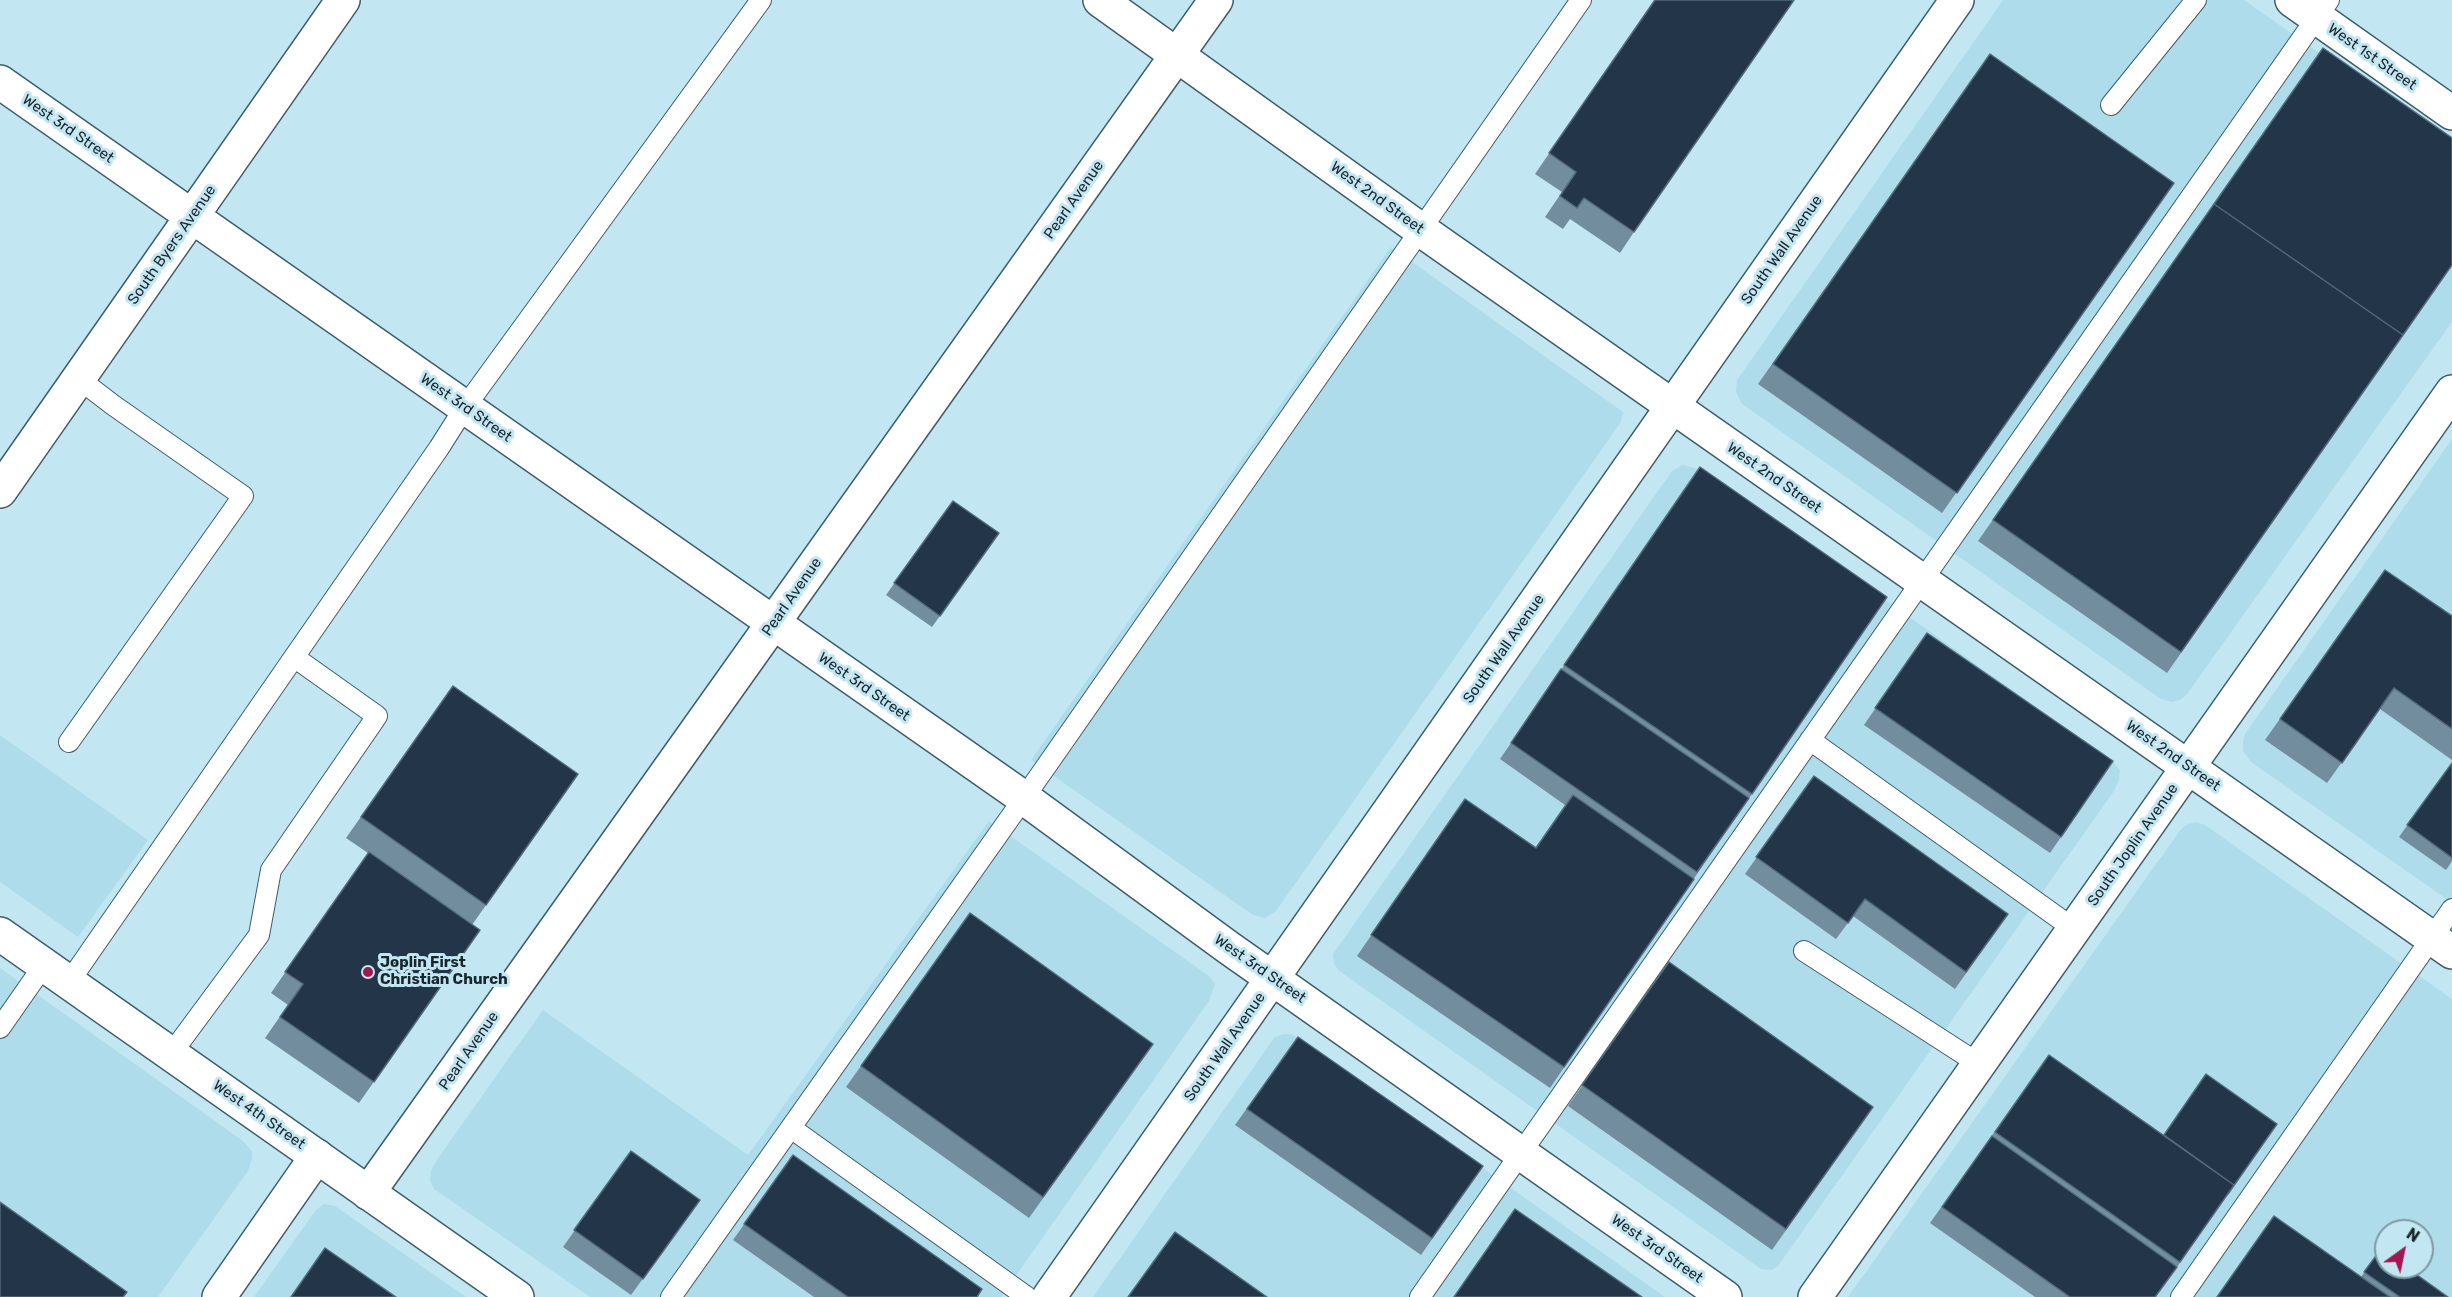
<!DOCTYPE html>
<style>
body{margin:0}
#map{position:relative;width:2452px;height:1297px;overflow:hidden;background:#c2e7f3;font-family:Rubik,sans-serif}
canvas{display:block}
.north{position:absolute;left:2374px;top:1219px;width:60px;height:60px;box-sizing:border-box;background:#c2e7f3;border:2px solid #7e9aa3;border-radius:50%;rotate:33deg;font-size:16px;font-weight:700;line-height:24px;text-align:center;color:#19272c}
.north::after{content:'';display:block;margin:auto;width:21px;height:27px;background:#a71551;clip-path:polygon(50% 0,100% 100%,50% 72%,0 100%)}
</style>
<div id="map">
<canvas width="2452" height="1297"></canvas>
<div class="north">N</div>
</div>
<script>
const context = document.querySelector('canvas').getContext('2d');
context.lineJoin = 'round';
function fill(path, color) {
  context.fillStyle = color;
  context.fill(path, 'evenodd');
}
function stroke(path, color, width, dash) {
  context.strokeStyle = color;
  context.lineWidth = width;
  context.lineCap = dash ? 'butt' : 'round';
  context.setLineDash(dash || []);
  context.stroke(path);
}
function write(font, color, halo, rows, align = 'center') {
  context.font = font + ' Rubik,sans-serif';
  context.lineWidth = 6;
  context.setLineDash([]);
  context.textBaseline = 'middle';
  context.strokeStyle = halo;
  context.fillStyle = color;
  for (const [text, x, y, turn = 0] of rows) {
    context.save();
    context.translate(x, y);
    context.rotate((+turn || 0) * Math.PI / 180);
    context.textAlign = isNaN(turn) ? turn : align;
    if (halo) context.strokeText(text, 0, 0);
    context.fillText(text, 0, 0);
    context.restore();
  }
}
const built = new Path2D(`
 M 2003,0 L 2244,0 L 2452,146 L 2452,322 L 2187,694 L 2180,700 L 2172,702 L 2161,699 L 1742,404 L 1736,392 L 1737,380 Z
 M 1391,247 L 1623,412 L 1621,422 L 1276,911 L 1265,918 L 1253,915 L 1031,760 Z
 M 2452,439 L 2452,903 L 2251,762 L 2243,751 L 2243,742 L 2245,734 Z
 M 1682,465 L 1702,470 L 2111,760 L 2120,770 L 2119,780 L 2114,791 L 1778,1266 L 1772,1270 L 1761,1269 L 1338,970 L 1334,963 L 1333,954 L 1672,471 Z
 M 0,735 L 148,840 L 78,937 L 0,882 Z
 M 989,821 L 1209,976 L 1215,984 L 1209,1001 L 1001,1297 L 590,1297 L 434,1189 L 430,1181 L 431,1171 L 436,1161 L 543,1010 L 748,1155 Z
 M 2196,822 L 2205,825 L 2452,999 L 2452,1297 L 1848,1297 L 2181,829 L 2188,824 ZM 2386,1231 L 2422,1231 L 2422,1267 L 2386,1267 Z
 M 0,968 L 243,1141 L 252,1151 L 252,1159 L 248,1171 L 158,1297 L 0,1297 Z
 M 1283,1034 L 1291,1034 L 1300,1039 L 1665,1297 L 1093,1297 L 1274,1038 Z
 M 324,1204 L 335,1206 L 466,1297 L 254,1297 L 316,1210 Z`);
const service = new Path2D(`
 M 2111,105 L 2196,0
 M 1810,740 L 2074,929
 M 69,742 L 243,496 L 113,405 L 79,379
 M 1804,951 L 1979,1064
 M 69,982 L 439,448 L 465,407 L 761,0
 M 0,1028 L 44,965
 M 171,1054 L 259,935 L 271,870 L 377,716 L 294,657
 M 791,1128 L 1027,1297
 M 671,1297 L 1024,798 L 1581,0
 M 1420,1297 L 2329,0
 M 2181,1297 L 2452,909`);
const minor = new Path2D(`
 M 2292,0 L 2452,113
 M 0,82 L 1024,798 L 1229,948 L 1725,1297
 M 0,491 L 343,0
 M 368,1193 L 1216,0
 M 219,1297 L 317,1156
 M 1049,1297 L 1957,0`);
const tertiary = new Path2D(`
 M 1100,0 L 1421,230 L 2452,952
 M 0,934 L 517,1297
 M 1815,1297 L 2452,392`);
const wall = new Path2D(`
 M 1654,0 L 1634,232 L 1620,253 L 1570,219 L 1563,229 L 1545,217 L 1562,192 L 1535,174 Z
 M 2323,48 L 2452,265 L 2167,673 L 1978,541 Z
 M 1990,54 L 2174,183 L 1942,513 L 1758,384 Z
 M 1700,467 L 1752,794 L 1550,1088 L 1357,956 L 1465,799 L 1536,847 L 1565,805 L 1500,759 Z
 M 953,501 L 999,533 L 932,627 L 886,595 Z
 M 2385,570 L 2452,616 L 2452,760 L 2380,709 L 2327,783 L 2265,740 Z
 M 1927,633 L 2113,761 L 2050,853 L 1864,725 Z
 M 453,686 L 578,774 L 472,925 L 480,930 L 359,1103 L 265,1038 L 288,1005 L 271,993 L 368,853 L 346,838 Z
 M 2452,763 L 2452,861 L 2446,870 L 2399,837 Z
 M 1814,776 L 2008,914 L 1955,989 L 1853,916 L 1836,939 L 1745,874 Z
 M 970,913 L 1153,1044 L 1029,1218 L 846,1087 Z
 M 1669,962 L 1873,1107 L 1772,1250 L 1568,1106 Z
 M 1298,1037 L 1483,1166 L 1421,1255 L 1235,1125 Z
 M 2049,1055 L 2164,1135 L 2277,1124 L 2156,1297 L 2035,1297 L 1930,1223 Z
 M 631,1151 L 700,1200 L 631,1295 L 563,1247 Z
 M 793,1155 L 977,1297 L 814,1297 L 733,1240 Z
 M 2381,1249 L 2448,1297 L 2217,1297 L 2361,1277 Z`);
const building = new Path2D(`
 M 1655,0 L 1794,0 L 1634,232 L 1584,198 L 1577,208 L 1560,196 L 1576,172 L 1549,153 Z
 M 2323,48 L 2452,138 L 2452,265 L 2403,335 L 2214,204 Z
 M 1990,54 L 2174,183 L 1957,493 L 1773,364 Z
 M 2214,204 L 2403,335 L 2181,652 L 1993,520 Z
 M 1700,467 L 1887,597 L 1752,794 L 1564,665 Z
 M 953,501 L 999,533 L 940,616 L 894,583 Z
 M 2385,570 L 2452,616 L 2452,729 L 2394,688 L 2342,763 L 2280,719 Z
 M 1927,633 L 2113,761 L 2061,837 L 1875,708 Z
 M 1561,669 L 1749,798 L 1697,872 L 1511,743 Z
 M 453,686 L 578,774 L 486,905 L 361,817 Z
 M 2452,763 L 2452,858 L 2407,825 Z
 M 1814,776 L 2008,914 L 1966,972 L 1865,899 L 1848,923 L 1756,857 Z
 M 1573,795 L 1694,879 L 1564,1067 L 1371,935 L 1465,799 L 1536,848 Z
 M 369,852 L 480,930 L 374,1082 L 280,1017 L 303,984 L 285,972 Z
 M 970,913 L 1153,1044 L 1043,1197 L 861,1066 Z
 M 1669,962 L 1873,1107 L 1786,1229 L 1582,1085 Z
 M 1298,1037 L 1483,1166 L 1432,1238 L 1247,1109 Z
 M 2049,1055 L 2234,1185 L 2180,1262 L 1995,1132 Z
 M 2206,1074 L 2277,1124 L 2228,1194 L 2234,1185 L 2164,1135 Z
 M 1992,1136 L 2177,1267 L 2155,1297 L 2070,1297 L 1942,1207 Z
 M 631,1151 L 700,1200 L 643,1279 L 574,1230 Z
 M 793,1155 L 982,1289 L 977,1297 L 848,1297 L 744,1224 Z
 M 0,1202 L 127,1292 L 123,1297 L 0,1297 Z
 M 1515,1209 L 1642,1297 L 1454,1297 Z
 M 2274,1216 L 2390,1297 L 2217,1297 Z
 M 1175,1232 L 1267,1297 L 1128,1297 Z
 M 325,1248 L 396,1297 L 291,1297 Z
 M 2381,1249 L 2386,1253 L 2386,1267 L 2406,1267 L 2448,1297 L 2400,1297 L 2364,1272 Z`);
const markers = [
 [368,972,6,"#a71551"]
];
const streetNames = [
 ["West 1st Street",2372,57,35],
 ["West 3rd Street",68,129,35],
 ["West 2nd Street",1377,198,36],
 ["Pearl Avenue",1074,200,-55],
 ["South Byers Avenue",172,245,-55],
 ["South Wall Avenue",1782,250,-55],
 ["West 3rd Street",466,408,35],
 ["West 2nd Street",1774,478,35],
 ["Pearl Avenue",792,597,-55],
 ["South Wall Avenue",1504,649,-55],
 ["West 3rd Street",864,687,35],
 ["West 2nd Street",2173,756,35],
 ["South Joplin Avenue",2133,845,-55],
 ["West 3rd Street",1260,969,35],
 ["South Wall Avenue",1225,1047,-55],
 ["Pearl Avenue",469,1051,-55],
 ["West 4th Street",259,1115,35],
 ["West 3rd Street",1657,1249,35]
];
const poiNames = [
 ["Joplin First",380,963],
 ["Christian Church",380,980]
];
fill(built, '#afdcea');
stroke(service, '#3d5e68', 22);
stroke(minor, '#3d5e68', 36);
stroke(tertiary, '#3d5e68', 36);
stroke(service, '#fff', 20);
stroke(minor, '#fff', 33);
stroke(tertiary, '#fff', 33);
fill(wall, '#728e9e');
fill(building, '#233649');
stroke(building, '#536b7c', 1.5);
for (const [x, y, r, color] of markers) {
  const dot = new Path2D();
  dot.arc(x, y, r, 0, 2 * Math.PI);
  context.fillStyle = color;
  context.fill(dot);
  stroke(dot, '#c2e7f3', 2);
}
write('15px', '#19272c', '#c2e7f3', streetNames);
write('bold 15px', '#19272c', '#c2e7f3', poiNames, 'left');
</script>
